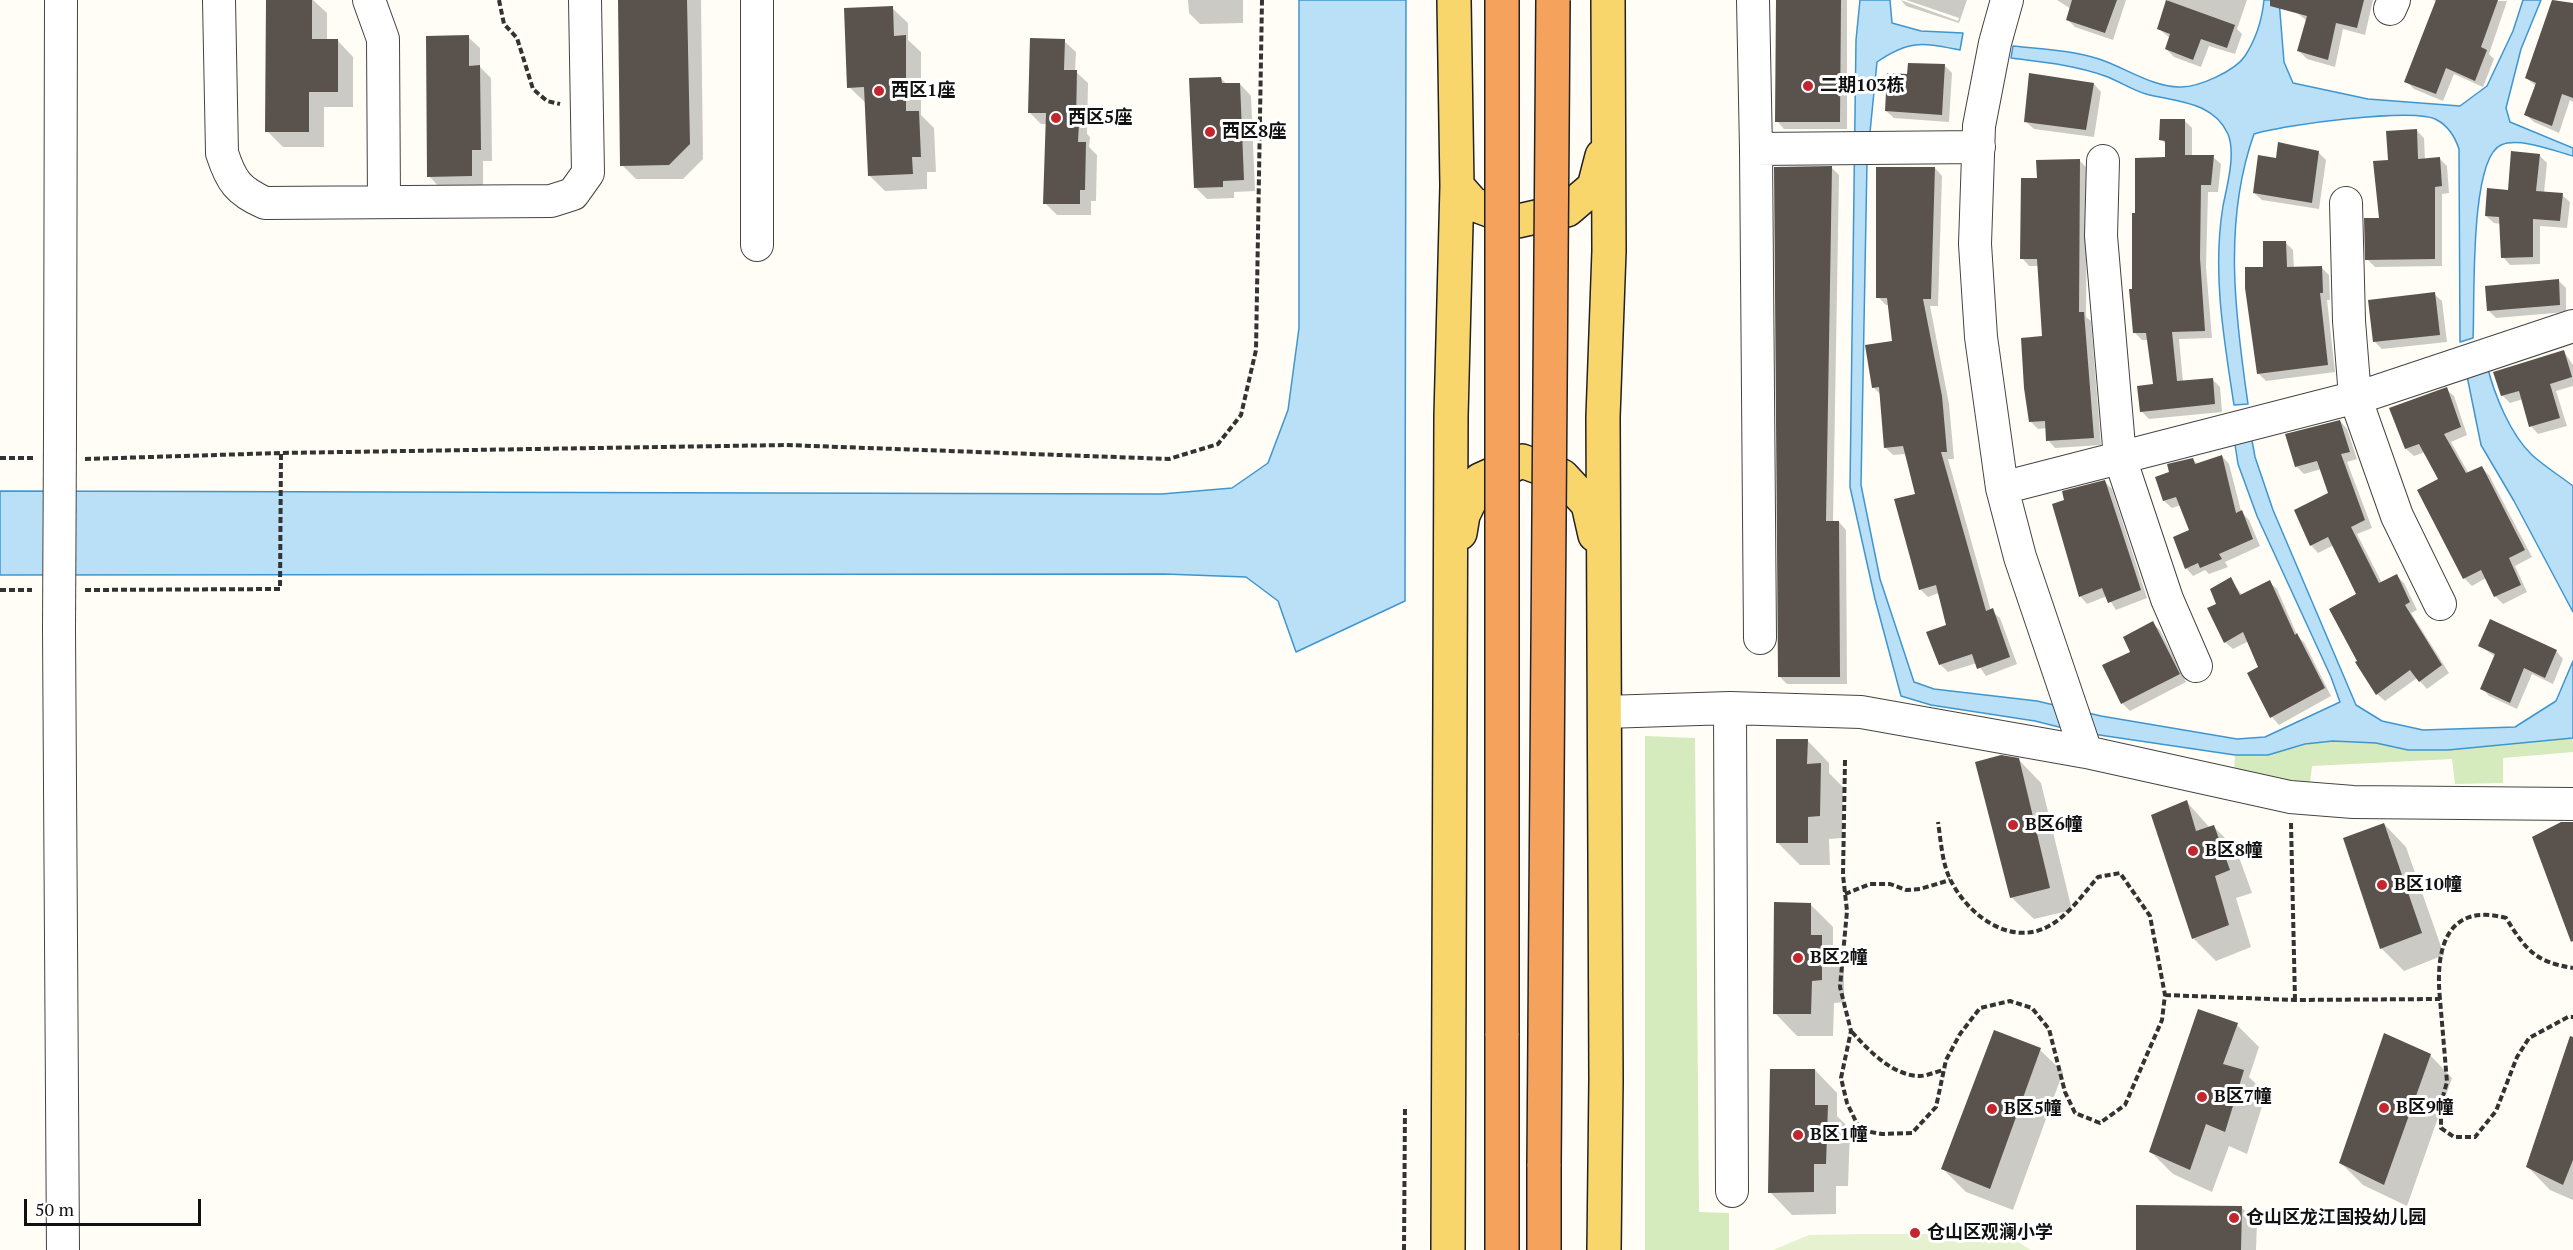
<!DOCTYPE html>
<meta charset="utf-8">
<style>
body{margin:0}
#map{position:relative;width:2573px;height:1250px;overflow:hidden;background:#fffdf5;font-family:"PT Serif",serif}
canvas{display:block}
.scale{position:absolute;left:24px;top:1199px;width:177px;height:27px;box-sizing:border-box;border:3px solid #111;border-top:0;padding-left:8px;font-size:18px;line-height:21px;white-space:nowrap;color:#111;-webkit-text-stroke:4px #fff;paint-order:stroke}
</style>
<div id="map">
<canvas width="2573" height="1250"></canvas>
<div class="scale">50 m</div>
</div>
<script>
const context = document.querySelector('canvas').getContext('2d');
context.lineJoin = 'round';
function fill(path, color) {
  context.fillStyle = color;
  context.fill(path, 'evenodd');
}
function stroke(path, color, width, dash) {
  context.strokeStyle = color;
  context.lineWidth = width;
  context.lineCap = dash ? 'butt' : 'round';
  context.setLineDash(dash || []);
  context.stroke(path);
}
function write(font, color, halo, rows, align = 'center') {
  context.font = font + ' "PT Serif","Noto Sans SC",serif';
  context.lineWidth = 6;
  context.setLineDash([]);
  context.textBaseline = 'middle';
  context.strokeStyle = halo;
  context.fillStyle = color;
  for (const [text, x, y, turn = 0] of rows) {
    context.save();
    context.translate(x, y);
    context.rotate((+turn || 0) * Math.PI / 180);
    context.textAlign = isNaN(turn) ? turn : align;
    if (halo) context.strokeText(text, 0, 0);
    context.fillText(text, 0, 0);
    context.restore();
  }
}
const green = new Path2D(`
 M 1645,736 L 1695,738 L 1699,1212 L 1729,1213 L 1729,1250 L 1645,1250 Z
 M 2573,738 L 2573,752 L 2503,758 L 2503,783 L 2455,784 L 2452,759 L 2312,766 L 2309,791 L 2234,773 L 2235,755 L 2268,755 L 2308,744 L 2337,741 L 2376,743 L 2408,750 L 2448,750 Z`);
const pitch = new Path2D(`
 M 1864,1234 L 2005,1234 L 2031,1250 L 1773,1250 L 1809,1235 Z`);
const water = new Path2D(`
 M 1299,0 L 1406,0 L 1405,601 L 1296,652 L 1278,601 L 1246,577 L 1164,574 L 0,575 L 0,491 L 1162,494 L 1232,488 L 1268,463 L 1288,410 L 1299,328 Z
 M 1860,0 L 1890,0 L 1892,23 L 1921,31 L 1963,33 L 1960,50 C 1923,43 1910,39 1877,62 L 1867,162 L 1861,485 L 1880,579 L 1914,682 L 1934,689 L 2037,701 L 2101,716 L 2237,739 L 2265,737 L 2340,702 L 2331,677 L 2257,516 L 2238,464 L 2234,438 L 2251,435 L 2255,457 L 2273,510 L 2356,705 L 2382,721 L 2423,730 L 2515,727 L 2556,701 L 2573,661 L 2573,738 L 2448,750 L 2408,750 L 2376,743 L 2333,741 L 2305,744 L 2268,755 L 2235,755 L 2079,732 L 2035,721 L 1931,705 L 1901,696 L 1875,599 L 1850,487 L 1856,40 Z
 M 2264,0 L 2279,0 L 2284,62 L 2293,83 L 2368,99 L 2460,106 L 2487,86 L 2513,31 L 2523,0 L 2541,0 L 2521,49 L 2506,108 L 2510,122 L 2573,148 L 2573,156 C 2554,151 2520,137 2501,145 C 2469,159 2475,304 2473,338 L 2460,342 L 2459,149 C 2455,137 2448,126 2437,120 C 2416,107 2281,125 2254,134 C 2223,221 2235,315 2248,404 L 2234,405 C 2224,340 2212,272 2223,206 C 2227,186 2236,154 2228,134 C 2213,101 2176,102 2146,94 C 2132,90 2119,81 2105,76 C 2075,65 2042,62 2011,58 L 2013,46 C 2041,49 2071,50 2099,59 C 2124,67 2154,88 2181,87 C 2199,87 2235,71 2245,56 C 2256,39 2262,20 2264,0 Z
 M 2487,365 C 2494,394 2510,434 2532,455 C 2544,466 2560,476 2573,486 L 2573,612 L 2514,501 L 2481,445 L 2466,371 Z`);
const shadow = new Path2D(`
 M 268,0 L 313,0 L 327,13 L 327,41 L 338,41 L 353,57 L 353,107 L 324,107 L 324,147 L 283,147 L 267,131 Z
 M 620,0 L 701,0 L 703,159 L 683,179 L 636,179 L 622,165 Z
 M 1188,0 L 1243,0 L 1243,23 L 1200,24 L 1189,13 Z
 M 1776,0 L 1847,0 L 1847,129 L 1784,129 L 1777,121 Z
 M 1901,0 L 1958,21 L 1959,18 L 1906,0 L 1967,0 L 1959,23 L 1906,6 Z
 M 2057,0 L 2126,0 L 2113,40 L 2075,27 L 2068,20 L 2071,9 Z
 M 2168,0 L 2247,0 L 2237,29 L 2242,34 L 2235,54 L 2209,46 L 2201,67 L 2174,57 L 2166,49 L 2170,38 L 2159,29 Z
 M 2299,0 L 2373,0 L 2365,35 L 2343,29 L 2335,67 L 2307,59 L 2299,51 L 2307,21 L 2296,12 Z
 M 2433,0 L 2507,1 L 2489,54 L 2494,59 L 2483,87 L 2454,74 L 2443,101 L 2414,89 L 2406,81 L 2437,2 Z
 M 2554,0 L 2573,5 L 2573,102 L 2570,100 L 2559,133 L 2534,122 L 2526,115 L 2536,86 L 2526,78 Z
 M 892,8 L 908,23 L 908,40 L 921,52 L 921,115 L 934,128 L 936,172 L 927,172 L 927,189 L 885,191 L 869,175 L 866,103 L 849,87 Z
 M 468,37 L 480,48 L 480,67 L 491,78 L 492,161 L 483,161 L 483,187 L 440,188 L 429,176 Z
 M 1064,41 L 1076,52 L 1075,71 L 1088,83 L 1087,134 L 1090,137 L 1089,147 L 1097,155 L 1096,201 L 1091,201 L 1091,215 L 1057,215 L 1045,203 L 1047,124 L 1041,124 L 1029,112 Z
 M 1944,65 L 1952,73 L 1949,122 L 1894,118 L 1886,111 L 1908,76 Z
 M 1221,78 L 1227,85 L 1240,84 L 1251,96 L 1255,191 L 1234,192 L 1234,198 L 1207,199 L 1195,187 Z
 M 2094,84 L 2101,92 L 2094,137 L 2034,129 L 2026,122 Z
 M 2184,120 L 2192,128 L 2192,156 L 2213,157 L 2221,164 L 2218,192 L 2208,192 L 2206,267 L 2212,338 L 2179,339 L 2183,382 L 2212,379 L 2220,387 L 2222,412 L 2149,419 L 2142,412 L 2154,386 L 2148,340 L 2142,340 L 2134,332 L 2137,214 L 2166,159 L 2167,145 L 2161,139 Z
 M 2416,130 L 2424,138 L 2425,160 L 2439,158 L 2447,166 L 2449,193 L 2442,194 L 2442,266 L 2375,267 L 2367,259 L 2381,219 L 2390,162 Z
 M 2318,152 L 2326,160 L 2319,209 L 2262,200 L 2254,193 Z
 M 2539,155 L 2547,163 L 2544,193 L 2562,195 L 2570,202 L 2567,228 L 2540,226 L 2540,264 L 2510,265 L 2503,257 L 2501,224 L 2494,223 L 2486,216 Z
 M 2080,161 L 2087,168 L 2086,317 L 2091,321 L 2101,445 L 2055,448 L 2048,440 L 2047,428 L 2038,429 L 2030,421 L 2043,337 L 2039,266 L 2029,266 L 2022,258 L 2038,179 Z
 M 1832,168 L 1839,175 L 1833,522 L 1839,522 L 1846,530 L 1847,684 L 1787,684 L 1779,676 Z
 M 1935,168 L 1942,176 L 1938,306 L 1930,306 L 1949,404 L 1954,459 L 1948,459 L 1991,611 L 2000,618 L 2017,664 L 1986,676 L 1977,663 L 1948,672 L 1940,664 L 1948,626 L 1939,593 L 1928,597 L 1920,589 L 1917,495 L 1906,454 L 1893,455 L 1885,447 L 1881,395 L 1873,387 L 1894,342 L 1890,305 L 1886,305 L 1878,297 Z
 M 2285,242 L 2293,250 L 2294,269 L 2322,268 L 2329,275 L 2330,300 L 2327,300 L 2335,372 L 2266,381 L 2258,373 L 2265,269 Z
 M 2558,280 L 2566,288 L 2566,312 L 2496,318 L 2488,310 Z
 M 2434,294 L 2442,301 L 2447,342 L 2382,349 L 2375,342 Z
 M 2564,352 L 2573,365 L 2573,386 L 2556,391 L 2567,426 L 2538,434 L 2531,426 L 2523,399 L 2510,403 L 2502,395 Z
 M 2446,389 L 2454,396 L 2467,435 L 2451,442 L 2469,474 L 2482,468 L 2489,475 L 2532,557 L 2515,566 L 2527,592 L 2503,604 L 2495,596 L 2486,578 L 2472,586 L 2464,578 L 2440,480 L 2425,452 L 2414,456 L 2406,449 L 2391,409 Z
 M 2340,421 L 2347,429 L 2357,459 L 2347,462 L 2372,528 L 2357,534 L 2382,583 L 2396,575 L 2404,583 L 2417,610 L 2411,613 L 2449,673 L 2427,689 L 2417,678 L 2385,701 L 2377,694 L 2358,595 L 2334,545 L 2318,553 L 2311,545 L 2330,494 L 2321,469 L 2304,474 L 2296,466 Z
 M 2222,456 L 2229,464 L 2241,511 L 2249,520 L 2260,546 L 2225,562 L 2228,567 L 2209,574 L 2205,570 L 2193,576 L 2186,568 L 2191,531 L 2181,505 L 2172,508 L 2164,501 L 2157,478 L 2171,473 L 2193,459 L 2198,465 Z
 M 2105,482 L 2112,489 L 2147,598 L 2116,610 L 2107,596 L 2087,604 L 2080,596 Z
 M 2230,579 L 2243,596 L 2269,582 L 2277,589 L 2298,637 L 2304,642 L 2331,696 L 2279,725 L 2272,717 L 2249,674 L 2260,668 L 2249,641 L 2233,649 L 2225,642 L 2218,605 Z
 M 2152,623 L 2160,630 L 2186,682 L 2130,711 L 2122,703 L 2132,652 Z
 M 2480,646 L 2556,651 L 2563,659 L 2553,684 L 2532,674 L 2517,709 L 2489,696 L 2482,688 L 2496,657 Z
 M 1807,740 L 1829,763 L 1829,773 L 1843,787 L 1842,838 L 1829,839 L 1830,865 L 1800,865 L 1777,842 Z
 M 2019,760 L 2041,783 L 2072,910 L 2034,919 L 2011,897 Z
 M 2186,801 L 2210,828 L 2213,826 L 2236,849 L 2252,893 L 2236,898 L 2251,947 L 2216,961 L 2193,938 Z
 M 2384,824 L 2406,847 L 2444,955 L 2404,971 L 2381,948 Z
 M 1810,904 L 1833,927 L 1833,948 L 1844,959 L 1844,1002 L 1834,1003 L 1833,1036 L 1797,1036 L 1775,1013 Z
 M 2237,1025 L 2259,1047 L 2249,1077 L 2266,1094 L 2247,1154 L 2229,1146 L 2212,1192 L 2173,1174 L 2150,1151 Z
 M 1994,1032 L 2040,1050 L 2063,1072 L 2013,1210 L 1966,1192 L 1943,1169 Z
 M 2573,1040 L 2573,1200 L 2550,1190 L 2528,1167 Z
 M 2430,1055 L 2452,1078 L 2407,1206 L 2363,1185 L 2340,1162 Z
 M 1815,1070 L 1837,1093 L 1837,1116 L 1850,1129 L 1848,1186 L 1836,1186 L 1836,1214 L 1792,1215 L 1770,1192 Z
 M 2241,1207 L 2257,1223 L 2256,1250 L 2137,1250 Z`);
const building = new Path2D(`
 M 266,0 L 312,0 L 312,39 L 338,39 L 338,92 L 309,92 L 309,132 L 265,132 Z
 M 618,0 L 687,0 L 690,144 L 669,165 L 620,166 Z
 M 1776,0 L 1841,0 L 1840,122 L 1775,122 Z
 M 2072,0 L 2117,0 L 2105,33 L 2066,20 Z
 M 2166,0 L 2235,25 L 2227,48 L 2201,39 L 2193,60 L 2165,49 L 2170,34 L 2157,29 Z
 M 2270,0 L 2364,0 L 2357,28 L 2336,23 L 2328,60 L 2297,51 L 2307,16 L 2270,6 Z
 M 2436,0 L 2498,0 L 2481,47 L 2487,50 L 2475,81 L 2446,68 L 2436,94 L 2404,82 Z
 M 2552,0 L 2573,3 L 2573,98 L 2562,94 L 2552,126 L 2524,115 L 2536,83 L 2525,78 Z
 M 893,6 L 894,36 L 906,35 L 906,111 L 919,111 L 921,157 L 912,157 L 913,174 L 868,176 L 864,87 L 847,88 L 844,8 Z
 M 469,35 L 469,66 L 480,65 L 481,150 L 472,150 L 472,176 L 427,177 L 426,36 Z
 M 1030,38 L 1065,39 L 1064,70 L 1077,70 L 1076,123 L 1079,123 L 1078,142 L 1086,142 L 1085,190 L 1080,190 L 1080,204 L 1043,204 L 1046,113 L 1028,113 Z
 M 1908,63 L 1945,64 L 1942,115 L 1885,111 L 1887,73 L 1907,74 Z
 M 2029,73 L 2094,83 L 2086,130 L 2024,122 Z
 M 1221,77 L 1222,83 L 1240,83 L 1244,180 L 1223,181 L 1223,187 L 1194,188 L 1189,78 Z
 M 2160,119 L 2185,119 L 2185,155 L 2214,155 L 2211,185 L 2201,185 L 2200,258 L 2205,331 L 2172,332 L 2177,381 L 2213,378 L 2215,404 L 2140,412 L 2137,386 L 2153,384 L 2146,333 L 2133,333 L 2129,289 L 2132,289 L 2132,213 L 2135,213 L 2135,158 L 2165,157 L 2165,141 L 2159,140 Z
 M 2417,129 L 2418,159 L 2440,157 L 2442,186 L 2435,187 L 2435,259 L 2365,260 L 2364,218 L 2379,218 L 2373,161 L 2388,160 L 2386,131 Z
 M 2278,142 L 2319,151 L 2312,203 L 2253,193 L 2258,155 L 2276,158 Z
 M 2511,151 L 2540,154 L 2536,191 L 2563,193 L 2560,221 L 2533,219 L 2533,257 L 2501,258 L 2499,217 L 2485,216 L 2487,188 L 2508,190 Z
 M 2080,159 L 2079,312 L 2084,312 L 2094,438 L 2046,441 L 2045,421 L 2029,422 L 2024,388 L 2021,338 L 2042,336 L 2037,259 L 2020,259 L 2021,178 L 2037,178 L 2036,160 Z
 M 1832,166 L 1826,521 L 1839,521 L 1840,677 L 1778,677 L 1774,167 Z
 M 1876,167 L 1935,167 L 1931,299 L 1923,299 L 1942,396 L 1947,452 L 1941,452 L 1986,611 L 1993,608 L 2010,657 L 1977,669 L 1972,654 L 1939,665 L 1926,632 L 1946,625 L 1936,585 L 1919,590 L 1894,499 L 1915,494 L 1903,446 L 1884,448 L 1879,387 L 1872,388 L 1865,345 L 1892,341 L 1887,298 L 1876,298 Z
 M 2263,241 L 2286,241 L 2287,267 L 2322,266 L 2323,293 L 2320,293 L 2328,365 L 2257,374 L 2245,288 L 2245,267 L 2263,267 Z
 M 2559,279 L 2560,305 L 2487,311 L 2485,286 Z
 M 2435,292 L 2440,335 L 2373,342 L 2368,300 Z
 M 2564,350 L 2572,377 L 2550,384 L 2560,418 L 2529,427 L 2519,391 L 2501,396 L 2493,372 Z
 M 2447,387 L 2461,427 L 2444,434 L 2466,473 L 2482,466 L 2525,550 L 2509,558 L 2521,585 L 2494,597 L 2481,570 L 2463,579 L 2417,490 L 2438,479 L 2419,444 L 2405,449 L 2389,408 Z
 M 2340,420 L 2350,452 L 2341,454 L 2365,520 L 2351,527 L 2379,583 L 2397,574 L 2410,602 L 2405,605 L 2442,665 L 2419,682 L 2410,670 L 2376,695 L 2355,662 L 2357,661 L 2329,609 L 2356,594 L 2328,537 L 2310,546 L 2294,510 L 2328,493 L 2317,461 L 2295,467 L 2285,434 Z
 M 2222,455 L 2236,513 L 2242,510 L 2253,539 L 2219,554 L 2222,559 L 2200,568 L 2198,563 L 2185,569 L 2173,537 L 2189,530 L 2176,497 L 2163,501 L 2155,477 L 2169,472 L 2167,464 L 2193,458 L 2195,464 Z
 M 2105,480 L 2141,590 L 2108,603 L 2102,588 L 2079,597 L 2052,504 L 2064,500 L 2062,491 Z
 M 2231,577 L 2240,595 L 2270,580 L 2295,635 L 2297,633 L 2325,688 L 2270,718 L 2247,673 L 2258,667 L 2243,632 L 2224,643 L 2207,608 L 2216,604 L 2210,589 Z
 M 2490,619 L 2557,650 L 2545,678 L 2524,668 L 2510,703 L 2480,689 L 2495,654 L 2478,646 Z
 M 2153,621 L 2180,674 L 2121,704 L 2102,665 L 2130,652 L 2123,637 Z
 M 1776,739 L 1808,739 L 1807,764 L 1821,763 L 1820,816 L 1808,817 L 1808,843 L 1776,843 Z
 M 2001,755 L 2019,758 L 2050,888 L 2010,898 L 1975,762 Z
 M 2187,800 L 2196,831 L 2214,825 L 2230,870 L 2215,876 L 2229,925 L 2192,939 L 2151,815 Z
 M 2561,822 L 2573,822 L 2573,941 L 2571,942 L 2532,837 Z
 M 2384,823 L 2422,933 L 2380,949 L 2343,838 Z
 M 1774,902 L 1811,903 L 1811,935 L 1822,935 L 1822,980 L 1812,981 L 1811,1014 L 1773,1014 Z
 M 2198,1009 L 2238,1023 L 2223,1064 L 2244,1070 L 2225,1132 L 2206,1124 L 2190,1170 L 2149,1152 Z
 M 1994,1030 L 2041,1048 L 1990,1189 L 1941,1169 Z
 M 2384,1033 L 2431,1054 L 2384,1185 L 2339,1163 Z
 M 2570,1036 L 2573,1037 L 2573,1160 L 2563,1185 L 2526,1167 Z
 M 1770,1069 L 1815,1069 L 1815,1105 L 1828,1105 L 1826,1164 L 1814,1164 L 1814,1192 L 1768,1193 Z
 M 2136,1205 L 2242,1206 L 2241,1250 L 2136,1250 Z`);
const path = new Path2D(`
 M 499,0 L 504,24 L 517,38 L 533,89 L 547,101 L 560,104
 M 0,458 L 33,458
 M 85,459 L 281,453 L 786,445 L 1169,459 L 1218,444 L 1241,415 L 1256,350 L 1262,0
 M 0,590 L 32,590
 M 85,590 L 280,589 L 281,453
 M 1845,760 L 1843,875 L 1847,911 L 1840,987 L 1851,1031 L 1841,1078 L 1847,1103 L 1860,1130 L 1882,1134 L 1912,1133 L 1936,1107 L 1946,1060 L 1960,1034 L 1980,1008 L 2010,1001 L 2032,1008 L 2049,1029 L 2065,1092 L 2075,1113 L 2100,1123 L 2125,1105 L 2162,1020 L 2165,995 L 2150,916 L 2120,873 L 2098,877 C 2083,894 2069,915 2049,926 C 2011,947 1969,916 1951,881 C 1942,864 1941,841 1938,822
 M 2291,823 L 2295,1000
 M 1845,894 L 1870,884 L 1890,884 L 1906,890 L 1920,889 L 1950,880
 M 2165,995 L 2295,1000 L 2440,999 L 2447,1082 L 2441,1103 L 2441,1128 L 2454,1137 L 2475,1137 L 2496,1111 L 2517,1057 L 2529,1038 L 2568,1017 L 2573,1017
 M 2440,999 C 2435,950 2446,902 2506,918 C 2526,950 2535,962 2573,968
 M 1852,1032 C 1868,1050 1893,1076 1920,1076 C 1927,1076 1937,1071 1944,1070
 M 1404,1250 L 1405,1106`);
const minor = new Path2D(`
 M 219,0 L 222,153 C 231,181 238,191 265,203 L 551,201 L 573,194 L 588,173 L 585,0
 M 369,0 L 383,39 L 384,202
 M 757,0 L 757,245
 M 1753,0 L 1756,149 L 1979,147
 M 2007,0 L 1995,43 L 1979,126 L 1975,244 L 1981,337 L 2002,488 L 2020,557 L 2086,752
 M 2390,9 L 2394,0
 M 1756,149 L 1760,638
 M 2103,161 L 2101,236 L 2120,458 L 2167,599 L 2196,666
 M 2346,203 L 2349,321 L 2355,397 L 2397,516 L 2440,604
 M 60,435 L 61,0
 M 2002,488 L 2372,393 L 2573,326
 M 59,629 L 63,1250
 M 1730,708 L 1732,1191
 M 1605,712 L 1730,708 L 1861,712 L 2086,752 L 2290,797 L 2353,802 L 2573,804`);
const major = new Path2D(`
 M 1457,186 L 1473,204 L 1518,221 L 1567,210 L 1594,187 L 1602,156
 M 1460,533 L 1463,515 L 1480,480 L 1522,461 L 1562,476 L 1588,504 L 1595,535
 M 1448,1250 L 1451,416 L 1457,186 L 1454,0
 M 1604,1250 L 1606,1080 L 1603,417 L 1609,251 L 1608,0`);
const highway = new Path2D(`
 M 1502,1250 L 1502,1033
 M 1544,1250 L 1544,1164`);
const minorBridge = new Path2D(`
 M 59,629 L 60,435`);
const highwayBridge = new Path2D(`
 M 1502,1033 L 1502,0
 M 1544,1164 L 1553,0`);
const markers = [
 [1808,86,6,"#c4262e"],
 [879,91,6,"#c4262e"],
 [1056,118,6,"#c4262e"],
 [1210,132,6,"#c4262e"],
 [2013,825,6,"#c4262e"],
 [2193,851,6,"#c4262e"],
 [2382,885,6,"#c4262e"],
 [1798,958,6,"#c4262e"],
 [2202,1097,6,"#c4262e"],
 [2384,1108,6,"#c4262e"],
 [1992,1109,6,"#c4262e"],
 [1798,1135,6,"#c4262e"],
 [2234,1218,6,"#c4262e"],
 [1915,1233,6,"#c4262e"]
];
const poiNames = [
 ["二期103栋",1820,86],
 ["西区1座",891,91],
 ["西区5座",1068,118],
 ["西区8座",1222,132],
 ["B区6幢",2025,825],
 ["B区8幢",2205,851],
 ["B区10幢",2394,885],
 ["B区2幢",1810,958],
 ["B区7幢",2214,1097],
 ["B区9幢",2396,1108],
 ["B区5幢",2004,1109],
 ["B区1幢",1810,1135],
 ["仓山区龙江国投幼儿园",2246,1218],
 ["仓山区观澜小学",1927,1233]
];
fill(green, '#d5ebbd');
fill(pitch, '#e6f2cf');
fill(water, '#b9e0f7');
stroke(water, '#3f96cf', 1.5);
fill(shadow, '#0003');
fill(building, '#5a524d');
stroke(minor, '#444', 34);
stroke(major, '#222', 36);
stroke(highway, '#222', 36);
stroke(path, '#333', 4, [6, 3]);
stroke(minor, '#fff', 32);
stroke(major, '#f9d66b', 33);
stroke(highway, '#f5a25d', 33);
stroke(minorBridge, '#444', 34, []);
stroke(highwayBridge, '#222', 36, []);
stroke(minorBridge, '#fff', 32);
stroke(highwayBridge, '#f5a25d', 33);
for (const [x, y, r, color] of markers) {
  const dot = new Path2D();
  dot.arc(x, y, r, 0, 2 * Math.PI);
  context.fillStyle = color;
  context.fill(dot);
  stroke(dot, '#fff', 2);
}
write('bold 18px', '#111', '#fff', poiNames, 'left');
</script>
